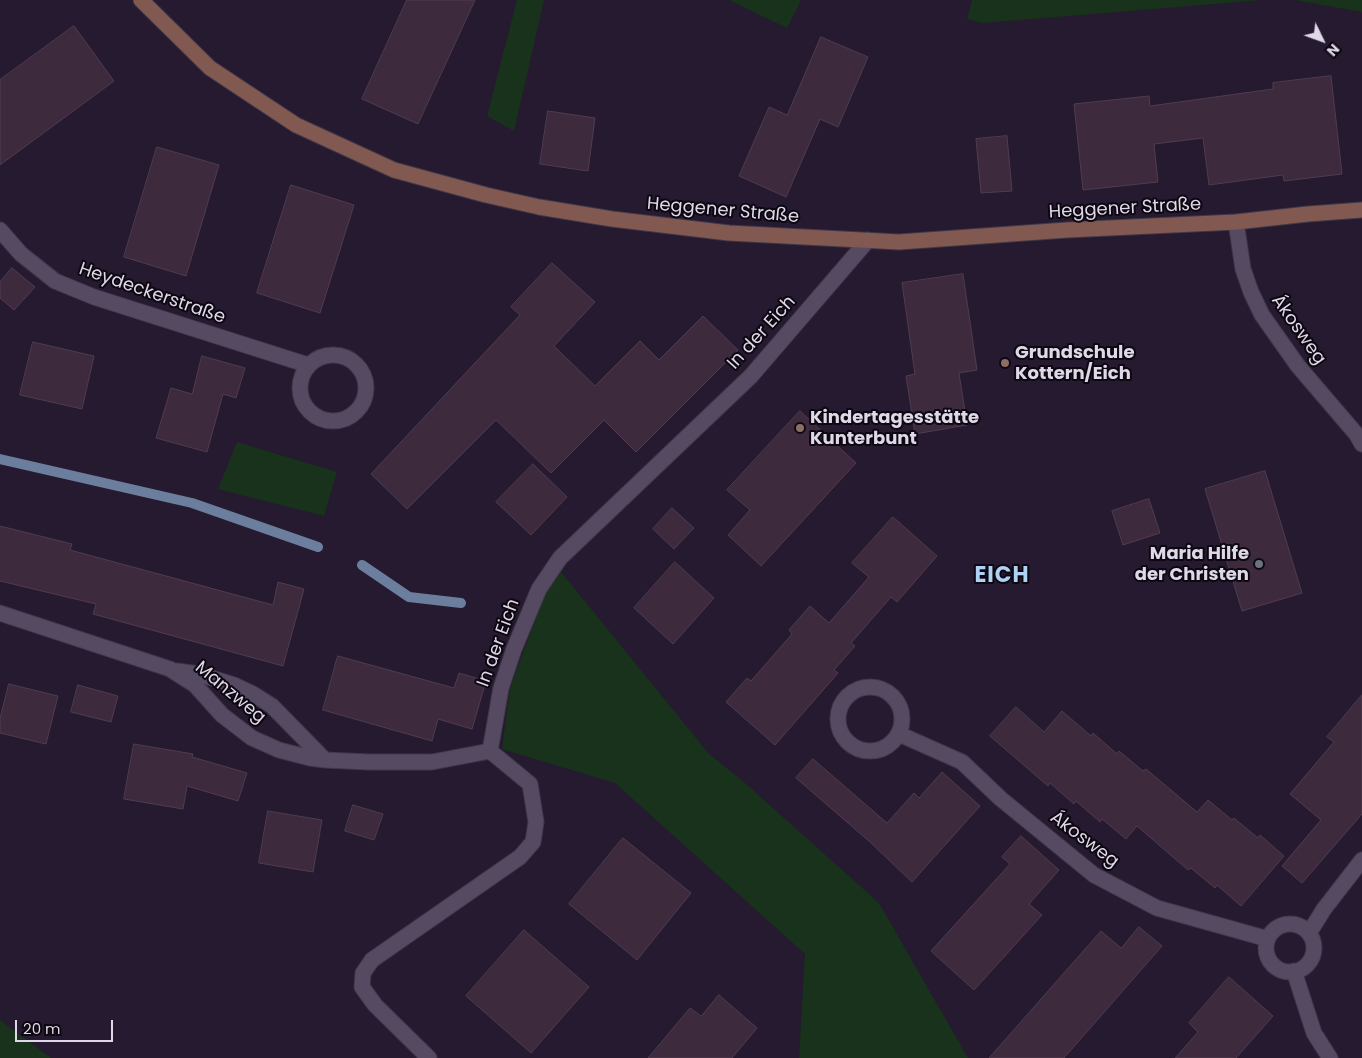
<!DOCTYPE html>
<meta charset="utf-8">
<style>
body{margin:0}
#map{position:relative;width:1362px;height:1058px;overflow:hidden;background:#251a30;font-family:Poppins,sans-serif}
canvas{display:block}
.north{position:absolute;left:1297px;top:15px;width:50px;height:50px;-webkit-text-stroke:4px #0c0711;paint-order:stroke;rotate:132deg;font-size:14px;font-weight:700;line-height:20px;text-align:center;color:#dfd8e7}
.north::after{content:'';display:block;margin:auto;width:18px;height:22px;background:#dfd8e7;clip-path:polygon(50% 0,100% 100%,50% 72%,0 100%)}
.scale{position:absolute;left:15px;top:1020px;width:98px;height:22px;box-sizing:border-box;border:2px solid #dfd8e7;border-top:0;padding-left:6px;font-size:15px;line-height:18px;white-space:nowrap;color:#dfd8e7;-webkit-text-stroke:4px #0c0711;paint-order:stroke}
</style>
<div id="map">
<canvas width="1362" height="1058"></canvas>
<div class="north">N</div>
<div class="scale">20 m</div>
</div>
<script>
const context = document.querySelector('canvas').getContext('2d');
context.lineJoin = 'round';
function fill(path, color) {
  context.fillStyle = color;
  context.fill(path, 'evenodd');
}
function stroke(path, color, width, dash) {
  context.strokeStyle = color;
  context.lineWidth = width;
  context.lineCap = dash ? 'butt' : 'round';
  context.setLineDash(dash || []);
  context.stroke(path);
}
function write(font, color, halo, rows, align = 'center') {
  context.font = font + ' Poppins,sans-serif';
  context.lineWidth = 4;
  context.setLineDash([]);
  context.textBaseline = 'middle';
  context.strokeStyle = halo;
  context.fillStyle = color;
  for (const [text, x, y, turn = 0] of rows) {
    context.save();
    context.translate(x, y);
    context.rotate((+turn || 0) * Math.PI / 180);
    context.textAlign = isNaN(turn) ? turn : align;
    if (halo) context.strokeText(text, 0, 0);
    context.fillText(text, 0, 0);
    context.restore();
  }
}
const green = new Path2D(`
 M 517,0 L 544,0 L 514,131 L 487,116 Z
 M 729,0 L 801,0 L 787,28 Z
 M 972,0 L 1262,0 L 982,23 L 967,19 Z
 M 1295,0 L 1362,0 L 1362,12 Z
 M 237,442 L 337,472 L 324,516 L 218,489 Z
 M 561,572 L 709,754 L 745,783 L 879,903 L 968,1058 L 799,1058 L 805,954 L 615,783 L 502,749 L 510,688 L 545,594 Z
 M 0,1020 L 51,1058 L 0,1058 Z`);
const stream = new Path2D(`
 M 0,459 L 192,503 L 318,547
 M 362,565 L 409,597 L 461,603`);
const building = new Path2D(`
 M 407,0 L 475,0 L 418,124 L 362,99 Z
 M 74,26 L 114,81 L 0,165 L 0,80 Z
 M 821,37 L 868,57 L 838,127 L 820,119 L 786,197 L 739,176 L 769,107 L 787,115 Z
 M 1331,76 L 1342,174 L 1284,181 L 1283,175 L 1209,185 L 1203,138 L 1154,144 L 1158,182 L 1083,190 L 1074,104 L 1149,96 L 1150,106 L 1273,89 L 1273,83 Z
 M 548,111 L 595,118 L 588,171 L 540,164 Z
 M 1007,136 L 1012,191 L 981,193 L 976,139 Z
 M 157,147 L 219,165 L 186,276 L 124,257 Z
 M 291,185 L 354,205 L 320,313 L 257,293 Z
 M 552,263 L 595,302 L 554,346 L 595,386 L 640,341 L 659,360 L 703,316 L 738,350 L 636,452 L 604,420 L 551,473 L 496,420 L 407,509 L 371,474 L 520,315 L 511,307 Z
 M 12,268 L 35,287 L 14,310 L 0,298 L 0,282 Z
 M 963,274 L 977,370 L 959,373 L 967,425 L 915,434 L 906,376 L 915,374 L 902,283 Z
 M 33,342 L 94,356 L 82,409 L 20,395 Z
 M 202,356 L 245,368 L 236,398 L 223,394 L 207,452 L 156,438 L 171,388 L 192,394 Z
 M 800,411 L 856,463 L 761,566 L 728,535 L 750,510 L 727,490 Z
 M 533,464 L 567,497 L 531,535 L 496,502 Z
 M 1265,471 L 1302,593 L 1242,611 L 1205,489 Z
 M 1149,499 L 1160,533 L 1123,545 L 1112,511 Z
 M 672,508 L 694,528 L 674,549 L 653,529 Z
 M 893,517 L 937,556 L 897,602 L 891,597 L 851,643 L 855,646 L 834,670 L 838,673 L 775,745 L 726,702 L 747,678 L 751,681 L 772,657 L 792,634 L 789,630 L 810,606 L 829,623 L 869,577 L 852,563 Z
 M 0,526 L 72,544 L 70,550 L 273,605 L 278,582 L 304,589 L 283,666 L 93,614 L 96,604 L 0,581 Z
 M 675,562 L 714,598 L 673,644 L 634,608 Z
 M 338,656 L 454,688 L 459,673 L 486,681 L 472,729 L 438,719 L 432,741 L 323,710 Z
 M 9,684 L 58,696 L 46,744 L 0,733 L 0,719 Z
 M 78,685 L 118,696 L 111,722 L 71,712 Z
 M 1362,695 L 1362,814 L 1302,883 L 1282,866 L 1321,820 L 1290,794 L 1334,742 L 1327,737 Z
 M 1016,707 L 1044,732 L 1062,711 L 1091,736 L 1093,733 L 1117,754 L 1119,751 L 1143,771 L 1146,769 L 1197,812 L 1208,800 L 1232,820 L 1234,818 L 1258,838 L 1260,835 L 1284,856 L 1241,906 L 1217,885 L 1215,888 L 1191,868 L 1188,870 L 1137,826 L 1126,839 L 1102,819 L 1100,822 L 1076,801 L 1074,804 L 1050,783 L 1048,786 L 990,736 Z
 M 134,744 L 193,754 L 192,757 L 247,773 L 238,801 L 187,786 L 183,809 L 124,799 Z
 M 813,759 L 887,823 L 914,793 L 919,798 L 942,772 L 980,806 L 912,882 L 870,842 L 796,778 Z
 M 353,805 L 383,814 L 374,840 L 345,831 Z
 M 268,811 L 322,820 L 313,872 L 259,863 Z
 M 1021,836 L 1059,870 L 1029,904 L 1042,915 L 974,990 L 931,951 L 1010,864 L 1002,857 Z
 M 623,838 L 691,893 L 637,960 L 569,904 Z
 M 1139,927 L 1162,946 L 1064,1058 L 989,1058 L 1101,931 L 1121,948 Z
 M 524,930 L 589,987 L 531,1053 L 466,996 Z
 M 1229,977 L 1273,1016 L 1236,1058 L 1175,1058 L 1198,1032 L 1189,1023 Z
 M 719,995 L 757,1028 L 732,1058 L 648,1058 L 690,1008 L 701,1016 Z`);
const street = new Path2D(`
 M 1236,222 L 1243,269 L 1251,292 L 1262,315 L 1298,366 L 1357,435 L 1362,444
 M 0,230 L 21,254 L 55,281 L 94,297 L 308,365
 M300 388a33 33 0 1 1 66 0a33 33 0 1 1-66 0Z
 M 0,613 L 170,669 L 195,685 L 222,715 L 252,738 L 279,750 L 310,758 L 325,760 L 369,762 L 432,762 L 490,751
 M 177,671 L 199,674 L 234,685 L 253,694 L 272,706 L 325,760
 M838 719a32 32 0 1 1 64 0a32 32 0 1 1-64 0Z
 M 899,734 L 962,762 L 1001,799 L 1094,875 L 1157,908 L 1268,939
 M1266 948a24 24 0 1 1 48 0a24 24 0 1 1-48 0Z
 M 1309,933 L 1324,909 L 1362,860
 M 1294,971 L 1314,1033 L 1330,1058
 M 429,1058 L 375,1005 L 362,987 L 363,973 L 372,960 L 520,857 L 533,842 L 536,822 L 530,784 L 490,751 L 501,688 L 514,649 L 539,589 L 560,558 L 751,376 L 868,240`);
const secondary = new Path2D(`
 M 141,0 L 210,68 L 296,125 L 394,170 L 486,195 L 539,207 L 612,219 L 729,233 L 899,242 L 1067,230 L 1236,222 L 1308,214 L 1362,210`);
const markers = [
 [1005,363,5,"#8d6e63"],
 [800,428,5,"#8d6e63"],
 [1259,564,5,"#6b7280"]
];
const streetNames = [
 ["Heggener Straße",1125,209,-3],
 ["Heggener Straße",723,211,5],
 ["Heydeckerstraße",152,294,19],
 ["Ákosweg",1298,330,55],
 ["In der Eich",762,333,-48],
 ["In der Eich",499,643,-70],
 ["Manzweg",230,693,40],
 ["Ákosweg",1084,840,37]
];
const poiNames = [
 ["Grundschule",1015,353],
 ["Kottern/Eich",1015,374],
 ["Kindertagesstätte",810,418],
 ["Kunterbunt",810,439],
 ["Maria Hilfe",1249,554,"right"],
 ["der Christen",1249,575,"right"]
];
const districtNames = [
 ["EICH",1002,576]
];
fill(green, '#19321b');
stroke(stream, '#6c7e9d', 10);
fill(building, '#3d2a3d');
stroke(building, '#503c51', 1);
stroke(street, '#403849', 17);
stroke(secondary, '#403849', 17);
stroke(street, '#564a63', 15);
stroke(secondary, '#825950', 15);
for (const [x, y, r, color] of markers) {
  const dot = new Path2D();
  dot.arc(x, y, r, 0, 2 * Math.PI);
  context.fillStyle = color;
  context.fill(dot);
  stroke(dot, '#0c0711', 2);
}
write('18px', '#dfd8e7', '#0c0711', streetNames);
write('bold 18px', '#dfd8e7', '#0c0711', poiNames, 'left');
context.letterSpacing = '1px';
write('bold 22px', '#afd2f4', '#0c0711', districtNames);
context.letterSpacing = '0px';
</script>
